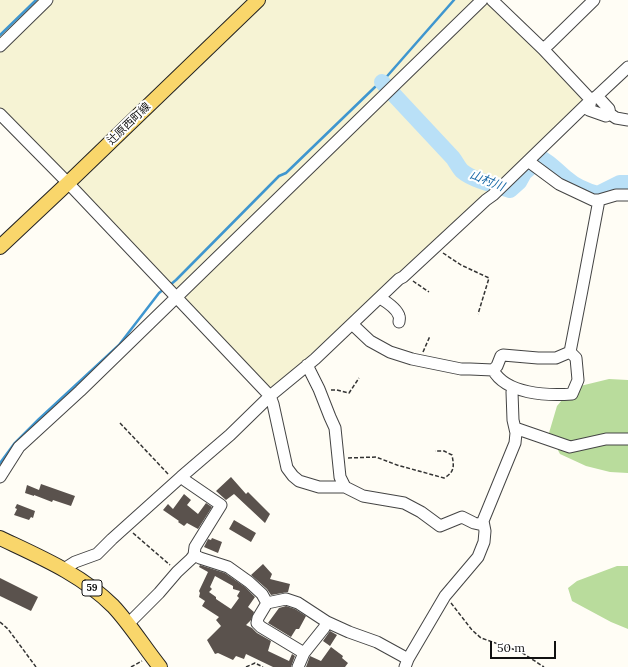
<!DOCTYPE html>
<meta charset="utf-8">
<style>
body{margin:0}
#map{position:relative;width:628px;height:667px;overflow:hidden;background:#fffdf5;font-family:Lora,serif}
canvas{display:block}
.scale{position:absolute;left:490px;top:641px;width:66px;height:18px;box-sizing:border-box;border:2px solid #111;border-top:0;padding-left:5px;font-size:12px;line-height:14px;white-space:nowrap;color:#111;-webkit-text-stroke:3px #fff;paint-order:stroke}
</style>
<div id="map">
<canvas width="628" height="667"></canvas>
<div class="scale">50 m</div>
</div>
<script>
const context = document.querySelector('canvas').getContext('2d');
context.lineJoin = 'round';
function fill(path, color) {
  context.fillStyle = color;
  context.fill(path, 'evenodd');
}
function stroke(path, color, width, dash) {
  context.strokeStyle = color;
  context.lineWidth = width;
  context.lineCap = dash ? 'butt' : 'round';
  context.setLineDash(dash || []);
  context.stroke(path);
}
function write(font, color, halo, rows, align = 'center') {
  context.font = font + ' Lora,"Noto Sans JP",serif';
  context.lineWidth = 4;
  context.setLineDash([]);
  context.textBaseline = 'middle';
  context.strokeStyle = halo;
  context.fillStyle = color;
  for (const [text, x, y, turn = 0] of rows) {
    context.save();
    context.translate(x, y);
    context.rotate((+turn || 0) * Math.PI / 180);
    context.textAlign = isNaN(turn) ? turn : align;
    if (halo) context.strokeText(text, 0, 0);
    context.fillText(text, 0, 0);
    context.restore();
  }
}
const farmland = new Path2D(`
 M 0,0 L 489,0 L 585,98 L 584,103 L 276,386 L 268,387 L 0,110 Z`);
const forest = new Path2D(`
 M 609,379 L 628,380 L 628,473 L 610,472 L 586,466 L 560,454 L 549,433 L 557,406 L 572,388 Z
 M 617,566 L 628,566 L 628,629 L 611,622 L 572,601 L 568,588 L 577,581 Z`);
const stream = new Path2D(`
 M 0,35 L 36,0
 M 170,285 L 176,280 L 279,176 L 286,173 L 375,87 L 382,82 L 454,0
 M 0,463 L 14,444 L 39,419 L 119,345 L 159,293 L 164,289`);
const river = new Path2D(`
 M 382,82 L 453,158 C 456,162 459,168 462,171 C 472,180 497,186 510,190 L 519,182 L 524,173 L 541,158 C 552,164 557,171 566,178 C 575,186 586,191 598,194 L 620,183 L 628,183`);
const building = new Path2D(`
 M 231,477 L 246,494 L 248,492 L 270,514 L 265,523 L 234,494 L 226,500 L 216,491 Z
 M 41,484 L 75,496 L 71,506 L 53,500 L 52,502 L 34,495 L 34,496 L 25,493 L 27,485 L 39,490 Z
 M 184,494 L 191,500 L 187,505 L 198,514 L 206,503 L 212,507 L 198,529 L 187,523 L 184,526 L 178,522 L 179,521 L 163,510 L 168,504 L 173,509 Z
 M 17,504 L 35,511 L 33,518 L 31,517 L 29,520 L 14,515 L 17,509 L 15,508 Z
 M 234,520 L 256,533 L 251,542 L 229,529 Z
 M 212,538 L 222,542 L 218,553 L 204,547 L 208,539 L 211,540 Z
 M 263,564 L 272,574 L 270,579 L 290,584 L 288,592 L 271,595 L 267,589 L 251,575 Z
 M 200,565 L 225,573 L 245,587 L 255,597 L 248,607 L 254,612 L 251,620 L 246,625 L 252,628 L 257,633 L 271,641 L 268,651 L 289,661 L 292,654 L 295,656 L 291,667 L 273,667 L 246,654 L 244,659 L 236,656 L 233,660 L 218,653 L 215,654 L 207,640 L 221,626 L 216,620 L 219,617 L 202,606 L 205,601 L 199,597 L 200,593 L 199,591 L 208,572 L 199,567 ZM 215,576 L 233,586 L 233,589 L 240,591 L 237,596 L 239,598 L 231,609 L 216,599 L 216,597 L 209,592 L 212,589 L 210,587 Z
 M 0,578 L 38,597 L 31,611 L 0,596 Z
 M 286,606 L 295,609 L 306,616 L 299,629 L 296,629 L 291,637 L 268,623 L 279,608 Z
 M 330,631 L 337,635 L 330,646 L 323,641 Z
 M 331,647 L 343,656 L 342,658 L 348,663 L 345,667 L 306,667 L 310,656 L 321,661 Z`);
const path = new Path2D(`
 M 443,253 L 461,265 L 489,278 L 478,314
 M 413,281 L 429,292
 M 423,352 L 430,336
 M 331,390 L 337,390 L 349,393 L 359,378
 M 120,423 L 169,475
 M 348,458 L 376,457 L 397,465 L 444,478 C 455,472 454,466 452,455 L 444,451 L 435,451
 M 133,533 L 170,565
 M 451,603 L 472,630 L 481,638 L 521,652 L 544,667
 M 0,622 L 8,629 L 36,667
 M 131,667 L 142,661
 M 246,667 L 255,663 L 263,667`);
const minor = new Path2D(`
 M 492,0 L 543,49 L 591,100
 M 0,46 L 47,0
 M 543,49 L 549,44 L 594,0
 M 597,96 L 609,109 L 610,114 L 616,118 L 628,120
 M 591,100 L 589,110 L 606,116 L 610,114
 M 0,114 L 68,183 L 270,396 L 273,404 L 287,468 L 293,476 L 299,481 L 319,487 L 345,487 L 363,496 L 404,503 L 421,512 L 440,526 L 462,517 L 474,523 L 483,525
 M 528,161 L 559,184 L 593,200 L 599,200 L 616,195 L 628,195
 M 380,298 C 385,301 397,309 399,316 C 400,318 399,320 399,322
 M 352,324 L 370,341 L 390,352 L 412,359 L 461,369 L 470,369 L 493,370
 M 570,352 L 582,290 L 599,200
 M 307,365 L 319,389 L 330,417 L 335,428 L 340,477 L 345,487
 M 493,370 C 506,394 547,396 572,394 L 578,380 L 576,358 L 570,352
 M 493,370 L 497,366 L 501,356 L 503,355 L 538,358 L 556,358 L 570,352
 M 515,428 L 570,447 L 606,439 L 628,439
 M 0,477 L 19,447 L 80,391 L 482,0
 M 194,555 L 200,558 L 228,567 L 249,582 L 262,594 L 267,603
 M 64,569 L 75,562 L 97,554 L 112,539 L 181,477 L 230,435 L 270,396 L 315,359 L 399,279 L 403,277 L 486,200 L 493,195 L 591,100 L 597,96 L 628,67
 M 128,624 L 159,593 L 177,572 L 191,559 L 194,555 L 195,547 L 221,505 L 186,481 L 181,477
 M 304,653 L 261,627 L 257,623 L 258,618 L 267,603 L 286,599 L 298,603 L 327,622 L 349,632 L 377,642 L 408,659
 M 298,667 L 304,653 L 324,628 L 327,622
 M 405,667 L 408,659 L 445,596 L 478,557 L 484,542 L 485,531 L 483,521 L 515,443 L 516,433 L 513,420 L 512,392 L 514,388`);
const major = new Path2D(`
 M 0,247 L 68,183 L 258,0
 M 0,538 C 40,557 81,574 113,606 C 130,624 144,647 160,667`);
const shields = [
 [92,588,20]
];
const shieldNames = [
 ["59",92,588]
];
const streetNames = [
 ["辻原西町線",129,124,-44]
];
const waterNames = [
 ["山村川",487,181,22]
];
fill(farmland, '#f6f3d4');
fill(forest, '#b9dc9c');
stroke(stream, '#3f96cf', 2.5);
stroke(river, '#b9e0f7', 16);
fill(building, '#5a524d');
stroke(minor, '#444', 13);
stroke(major, '#222', 16);
stroke(path, '#333', 1.5, [4, 2]);
stroke(minor, '#fff', 11);
stroke(major, '#f9d66b', 14);
for (const [x, y, w] of shields) {
  const box = new Path2D();
  box.roundRect(x - w / 2, y - 8, w, 16, 3);
  context.fillStyle = '#fff';
  context.fill(box);
  stroke(box, '#111', 1);
}
write('bold 10px', '#111', null, shieldNames);
write('11px', '#111', '#fff', streetNames);
write('italic 12px', '#1768a6', '#fff', waterNames);
</script>
